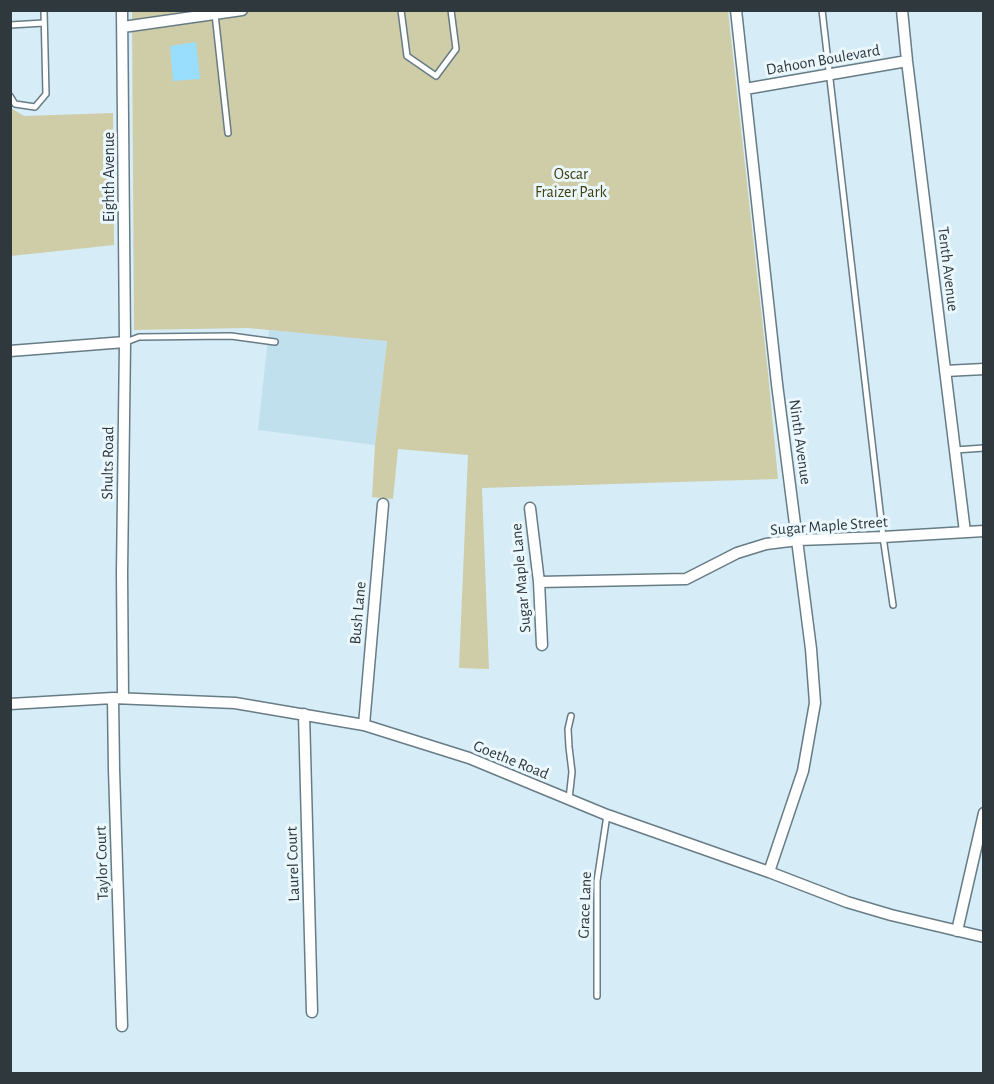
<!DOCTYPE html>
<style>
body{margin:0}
#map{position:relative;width:994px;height:1084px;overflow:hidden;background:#d6ecf7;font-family:"Alegreya Sans",sans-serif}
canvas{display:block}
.frame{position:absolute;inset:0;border:12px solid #2f383c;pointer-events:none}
</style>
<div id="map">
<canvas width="994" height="1084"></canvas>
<div class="frame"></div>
</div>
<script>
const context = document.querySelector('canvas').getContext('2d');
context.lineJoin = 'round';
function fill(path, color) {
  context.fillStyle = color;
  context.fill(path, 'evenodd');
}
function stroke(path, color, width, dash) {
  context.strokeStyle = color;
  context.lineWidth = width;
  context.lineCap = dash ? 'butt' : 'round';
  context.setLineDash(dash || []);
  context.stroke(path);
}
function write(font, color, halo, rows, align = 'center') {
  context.font = font + ' "Alegreya Sans",sans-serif';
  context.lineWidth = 6;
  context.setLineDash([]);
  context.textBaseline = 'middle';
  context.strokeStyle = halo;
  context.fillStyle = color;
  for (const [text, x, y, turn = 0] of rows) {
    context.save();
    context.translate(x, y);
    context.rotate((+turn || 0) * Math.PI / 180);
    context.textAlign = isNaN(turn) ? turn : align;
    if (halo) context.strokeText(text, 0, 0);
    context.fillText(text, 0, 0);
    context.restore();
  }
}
const built = new Path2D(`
 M 269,330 L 387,340 L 375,445 L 258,430 Z`);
const green = new Path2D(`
 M 132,11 L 728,11 L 768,373 L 778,479 L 482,488 L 489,669 L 459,668 L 468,455 L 398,449 L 393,499 L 372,497 L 375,445 L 387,341 L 248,328 L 134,330 Z
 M 11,108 L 24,116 L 113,113 L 114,245 L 11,256 Z
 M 11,714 L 12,714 L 11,1074 L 10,1073 Z`);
const building = new Path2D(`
 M 196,42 L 200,79 L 173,81 L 170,46 Z`);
const lane = new Path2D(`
 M 401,10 L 407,56 L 436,76 L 456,49 L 451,10
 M 822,10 L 883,537 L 893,605
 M 215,14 L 228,133
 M 10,25 L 44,23
 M 10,96 L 15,104 L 35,107 L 46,94 L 44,10
 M 126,342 L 139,337 L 231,336 L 275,342
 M 955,450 L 984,448
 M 569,799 L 572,772 L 569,747 L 568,729 L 571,716
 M 597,996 L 597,881 L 607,815`);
const street = new Path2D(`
 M 122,10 L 125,342 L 122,573 L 123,698
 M 736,10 L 777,384 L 811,649 L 815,703 L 803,771 L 769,872
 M 902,10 L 907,61 L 965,532
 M 123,27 L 242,10
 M 745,89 L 907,61
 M 10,351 L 125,342
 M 945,371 L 984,369
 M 530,508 L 539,582 L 542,645
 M 539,582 L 686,579 L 737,553 L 766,544 L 798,540 L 883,537 L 984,531
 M 113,698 L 114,769 L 122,1026
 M 10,704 L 113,698 L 235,703 L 364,725 L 469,758 L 607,815 L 769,872 L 847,902 L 891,915 L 984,937
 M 304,714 L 312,1012
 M 364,725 L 383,504
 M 957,931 L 984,813`);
const streetNames = [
 ["Dahoon Boulevard",823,60,-10],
 ["Eighth Avenue",109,177,-90],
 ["Tenth Avenue",948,269,83],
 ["Ninth Avenue",800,442,82],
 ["Shults Road",108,463,-89],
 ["Sugar Maple Street",829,526,-4],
 ["Sugar Maple Lane",521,578,-95],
 ["Bush Lane",358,613,-85],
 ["Goethe Road",511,760,22],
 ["Taylor Court",102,863,-92],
 ["Laurel Court",293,864,-92],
 ["Grace Lane",585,905,-88]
];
const parkNames = [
 ["Oscar",571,174],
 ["Fraizer Park",571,192]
];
fill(built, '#c1e0ed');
fill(green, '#cfcda7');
fill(building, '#99defd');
stroke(lane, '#677c85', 8);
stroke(street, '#677c85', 13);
stroke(lane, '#fff', 5);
stroke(street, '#fff', 10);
write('16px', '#2f383c', '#eaf8fe', streetNames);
write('16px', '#444110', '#eaf8fe', parkNames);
</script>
